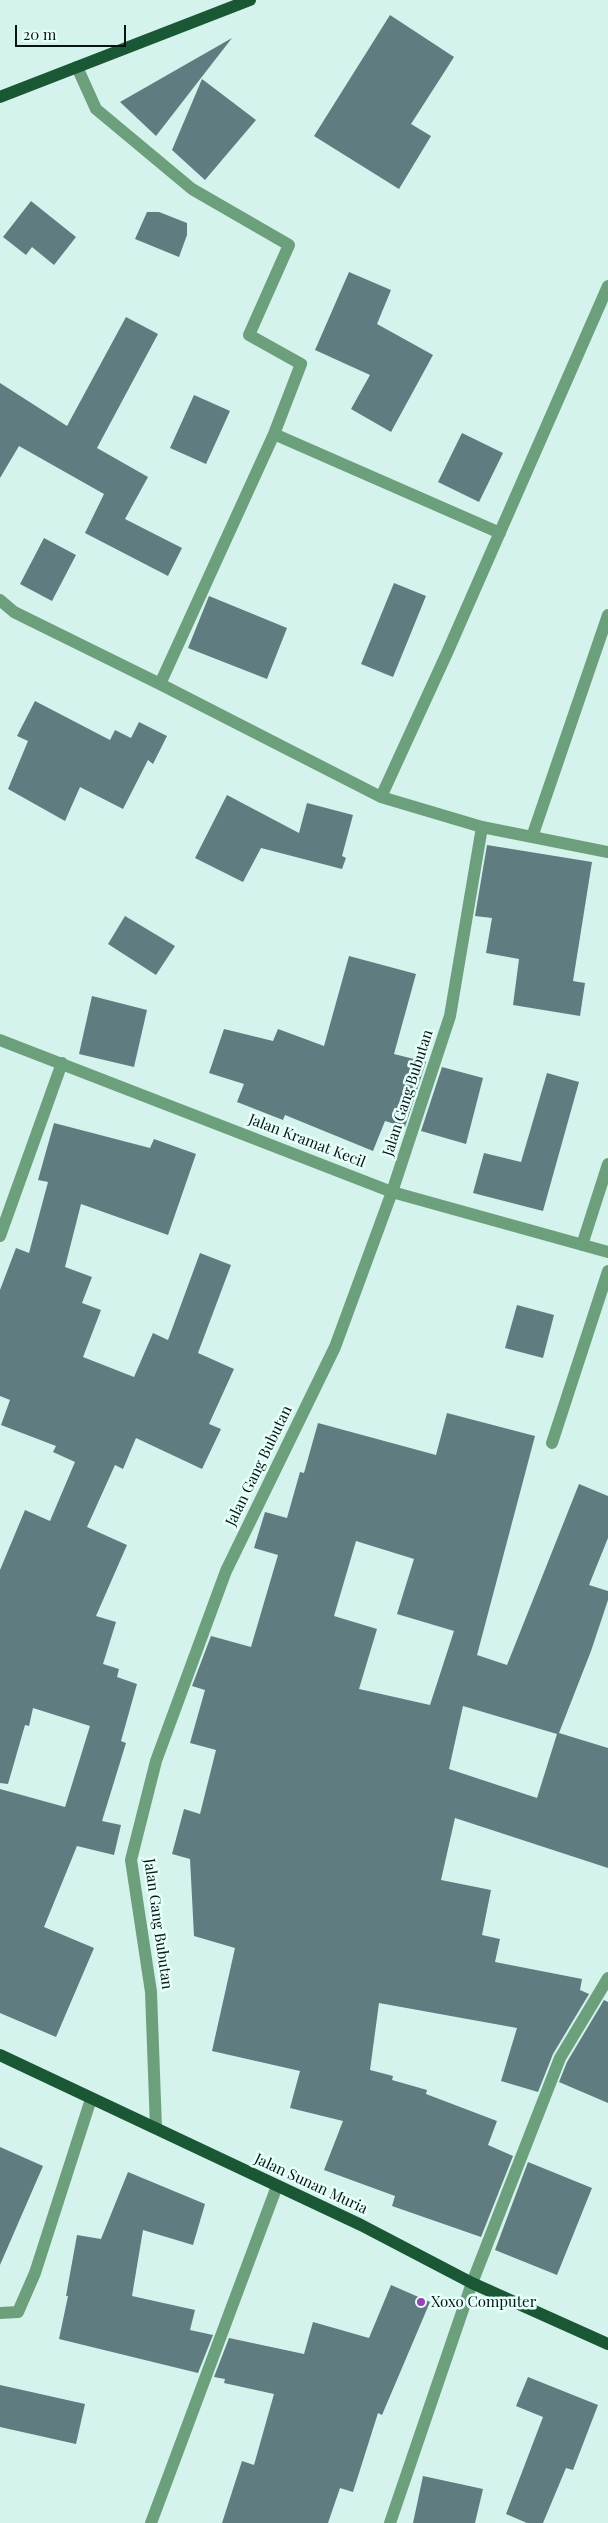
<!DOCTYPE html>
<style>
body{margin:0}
#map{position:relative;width:608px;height:2523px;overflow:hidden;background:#d4f3ed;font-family:"Playfair Display",serif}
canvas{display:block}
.scale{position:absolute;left:15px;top:25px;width:111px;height:22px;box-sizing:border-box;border:2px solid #091412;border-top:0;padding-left:6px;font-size:15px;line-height:18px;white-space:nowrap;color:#091412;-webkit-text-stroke:4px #e6fffa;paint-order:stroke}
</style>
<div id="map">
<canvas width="608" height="2523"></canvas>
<div class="scale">20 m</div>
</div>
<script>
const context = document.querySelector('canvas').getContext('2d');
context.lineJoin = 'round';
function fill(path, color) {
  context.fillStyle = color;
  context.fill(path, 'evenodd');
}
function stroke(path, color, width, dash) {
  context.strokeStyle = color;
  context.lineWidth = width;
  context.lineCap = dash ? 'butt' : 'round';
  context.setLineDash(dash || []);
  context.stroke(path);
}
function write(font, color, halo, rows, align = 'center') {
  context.font = font + ' "Playfair Display",serif';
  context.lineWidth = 5;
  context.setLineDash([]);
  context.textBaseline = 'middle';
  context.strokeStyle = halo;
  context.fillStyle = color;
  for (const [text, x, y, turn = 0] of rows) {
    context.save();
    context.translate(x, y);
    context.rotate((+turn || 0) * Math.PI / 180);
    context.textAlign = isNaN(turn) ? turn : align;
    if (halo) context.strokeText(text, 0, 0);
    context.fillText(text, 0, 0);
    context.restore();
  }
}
const building = new Path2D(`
 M 390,15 L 454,57 L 411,124 L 431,136 L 399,189 L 314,136 Z
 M 232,38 L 156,136 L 120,102 Z
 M 202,79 L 256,120 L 205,180 L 172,150 Z
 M 31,201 L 76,237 L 54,265 L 32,247 L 26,255 L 3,237 Z
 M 147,212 L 159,212 L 187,223 L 187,235 L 179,257 L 135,239 Z
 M 349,272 L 391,290 L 377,324 L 433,355 L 391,432 L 351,409 L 370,375 L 315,350 Z
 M 126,317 L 158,334 L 97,448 L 148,477 L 125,519 L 182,548 L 168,576 L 85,533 L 104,494 L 19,446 L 0,478 L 0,383 L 67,426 Z
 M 194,395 L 230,411 L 206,464 L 170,448 Z
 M 462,433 L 503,453 L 479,502 L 438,482 Z
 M 44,538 L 76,555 L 52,601 L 20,584 Z
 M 394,583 L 426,596 L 393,677 L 361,664 Z
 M 209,596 L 287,628 L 267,679 L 188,648 Z
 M 35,701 L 110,740 L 115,730 L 131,738 L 139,722 L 167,736 L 153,764 L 148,760 L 123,809 L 80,787 L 65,821 L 8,789 L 28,741 L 17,736 Z
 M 227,795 L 299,833 L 307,803 L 353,815 L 342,856 L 346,858 L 342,869 L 261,848 L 243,882 L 195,858 Z
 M 487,845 L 592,862 L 573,981 L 585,983 L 580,1016 L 513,1005 L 519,959 L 486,953 L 492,918 L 475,916 Z
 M 125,916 L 175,946 L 156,975 L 108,944 Z
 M 349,956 L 416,974 L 394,1054 L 426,1062 L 405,1127 L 385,1121 L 373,1151 L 285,1115 L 283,1120 L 237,1102 L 244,1084 L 209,1073 L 224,1029 L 273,1041 L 278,1029 L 324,1046 Z
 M 92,996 L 147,1010 L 134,1067 L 79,1054 Z
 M 442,1067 L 483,1078 L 466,1144 L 421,1131 Z
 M 547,1073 L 579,1082 L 543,1211 L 473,1193 L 484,1153 L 521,1162 Z
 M 54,1123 L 150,1148 L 154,1139 L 196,1154 L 168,1235 L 81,1204 L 65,1267 L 92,1277 L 82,1303 L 101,1310 L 83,1357 L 134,1377 L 153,1333 L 168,1340 L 200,1253 L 231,1265 L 198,1353 L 234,1369 L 209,1424 L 221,1429 L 202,1469 L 136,1438 L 123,1469 L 115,1465 L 87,1527 L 127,1545 L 96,1616 L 116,1622 L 103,1664 L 119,1669 L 117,1677 L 137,1684 L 121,1741 L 126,1743 L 102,1821 L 121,1825 L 114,1855 L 77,1846 L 44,1927 L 94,1948 L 56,2037 L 0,2013 L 0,1789 L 65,1807 L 90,1726 L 33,1708 L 29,1726 L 25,1725 L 8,1784 L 0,1783 L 0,1570 L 25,1510 L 50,1521 L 75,1462 L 53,1452 L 56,1446 L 1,1425 L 10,1400 L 0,1396 L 0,1290 L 16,1248 L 29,1253 L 48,1182 L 38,1180 Z
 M 517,1305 L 554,1315 L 543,1358 L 505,1348 Z
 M 447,1413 L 535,1436 L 477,1655 L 507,1665 L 579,1484 L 608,1496 L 608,1538 L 589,1585 L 608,1591 L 608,1600 L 591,1651 L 559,1733 L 608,1748 L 608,1868 L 455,1818 L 441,1880 L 491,1890 L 482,1935 L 500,1939 L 495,1962 L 582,1979 L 580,1990 L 589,1994 L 553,2054 L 538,2092 L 501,2081 L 517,2028 L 379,2003 L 370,2070 L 393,2076 L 392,2080 L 427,2090 L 426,2094 L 497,2121 L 488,2145 L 513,2156 L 481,2237 L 392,2206 L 395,2196 L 324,2170 L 343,2121 L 290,2108 L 300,2071 L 212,2051 L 235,1948 L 194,1936 L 190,1859 L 172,1854 L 184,1809 L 200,1814 L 216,1750 L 190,1743 L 205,1690 L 192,1686 L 211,1636 L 251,1647 L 278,1555 L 254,1548 L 265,1512 L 287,1518 L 300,1472 L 304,1473 L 318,1423 L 436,1455 ZM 356,1541 L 414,1559 L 397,1614 L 454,1631 L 430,1705 L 359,1689 L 377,1629 L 334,1616 ZM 463,1706 L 557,1734 L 537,1798 L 449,1769 Z
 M 604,2000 L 608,2002 L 608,2103 L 559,2082 L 567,2062 Z
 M 0,2147 L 43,2166 L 0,2265 Z
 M 528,2162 L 592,2188 L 557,2275 L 495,2250 Z
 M 128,2172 L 205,2204 L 193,2245 L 143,2230 L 132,2296 L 195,2310 L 190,2330 L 213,2335 L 198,2373 L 59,2339 L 68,2296 L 66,2296 L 77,2235 L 101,2239 Z
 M 391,2285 L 430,2302 L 382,2415 L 378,2413 L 353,2492 L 340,2488 L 328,2523 L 222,2523 L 242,2461 L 254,2465 L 274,2394 L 224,2383 L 225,2379 L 214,2377 L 229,2338 L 304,2354 L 313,2322 L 369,2338 Z
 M 528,2377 L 598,2405 L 573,2470 L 566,2468 L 543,2523 L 527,2523 L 506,2514 L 543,2417 L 516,2406 Z
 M 0,2385 L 85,2404 L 76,2444 L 0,2427 Z
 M 423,2476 L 483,2489 L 475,2523 L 413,2523 Z`);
const minor = new Path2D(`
 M 77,67 L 96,109 L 192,189 L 289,245 L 249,335 L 301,364 L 274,434 L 500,533
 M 0,600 L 14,612 L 160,684 L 381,797 L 482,827 L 608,852
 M 160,684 L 274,434
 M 381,797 L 447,653 L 608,286
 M 532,837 L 608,615
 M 0,1040 L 392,1192 L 608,1252
 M 0,1236 L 62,1063
 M 582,1245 L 608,1164
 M 552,1443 L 608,1271
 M 156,2128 L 151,1992 L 131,1860 L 156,1761 L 226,1571 L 335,1347 L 392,1192 L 450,1016 L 482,827
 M 0,2313 L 18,2312 L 35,2273 L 91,2099
 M 151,2523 L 277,2186
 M 390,2523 L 472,2283 L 560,2058 L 608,1978`);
const major = new Path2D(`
 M 0,97 L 250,0
 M 0,2055 L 361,2225 L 472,2283 L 608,2344`);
const markers = [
 [421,2302,5,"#9a42ae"]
];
const streetNames = [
 ["Jalan Gang Bubutan",408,1093,-72],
 ["Jalan Kramat Kecil",307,1141,21],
 ["Jalan Gang Bubutan",259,1466,-64],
 ["Jalan Gang Bubutan",158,1924,82],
 ["Jalan Sunan Muria",311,2184,25]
];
const poiNames = [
 ["Xoxo Computer",431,2302]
];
fill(building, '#5f7c81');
stroke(minor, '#6ca07d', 12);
stroke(major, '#1a5734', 12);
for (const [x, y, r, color] of markers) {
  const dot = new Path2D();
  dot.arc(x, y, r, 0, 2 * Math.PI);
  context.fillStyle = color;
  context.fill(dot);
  stroke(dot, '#e6fffa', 2);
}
write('15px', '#091412', '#e6fffa', streetNames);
write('15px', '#091412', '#e6fffa', poiNames, 'left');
</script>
